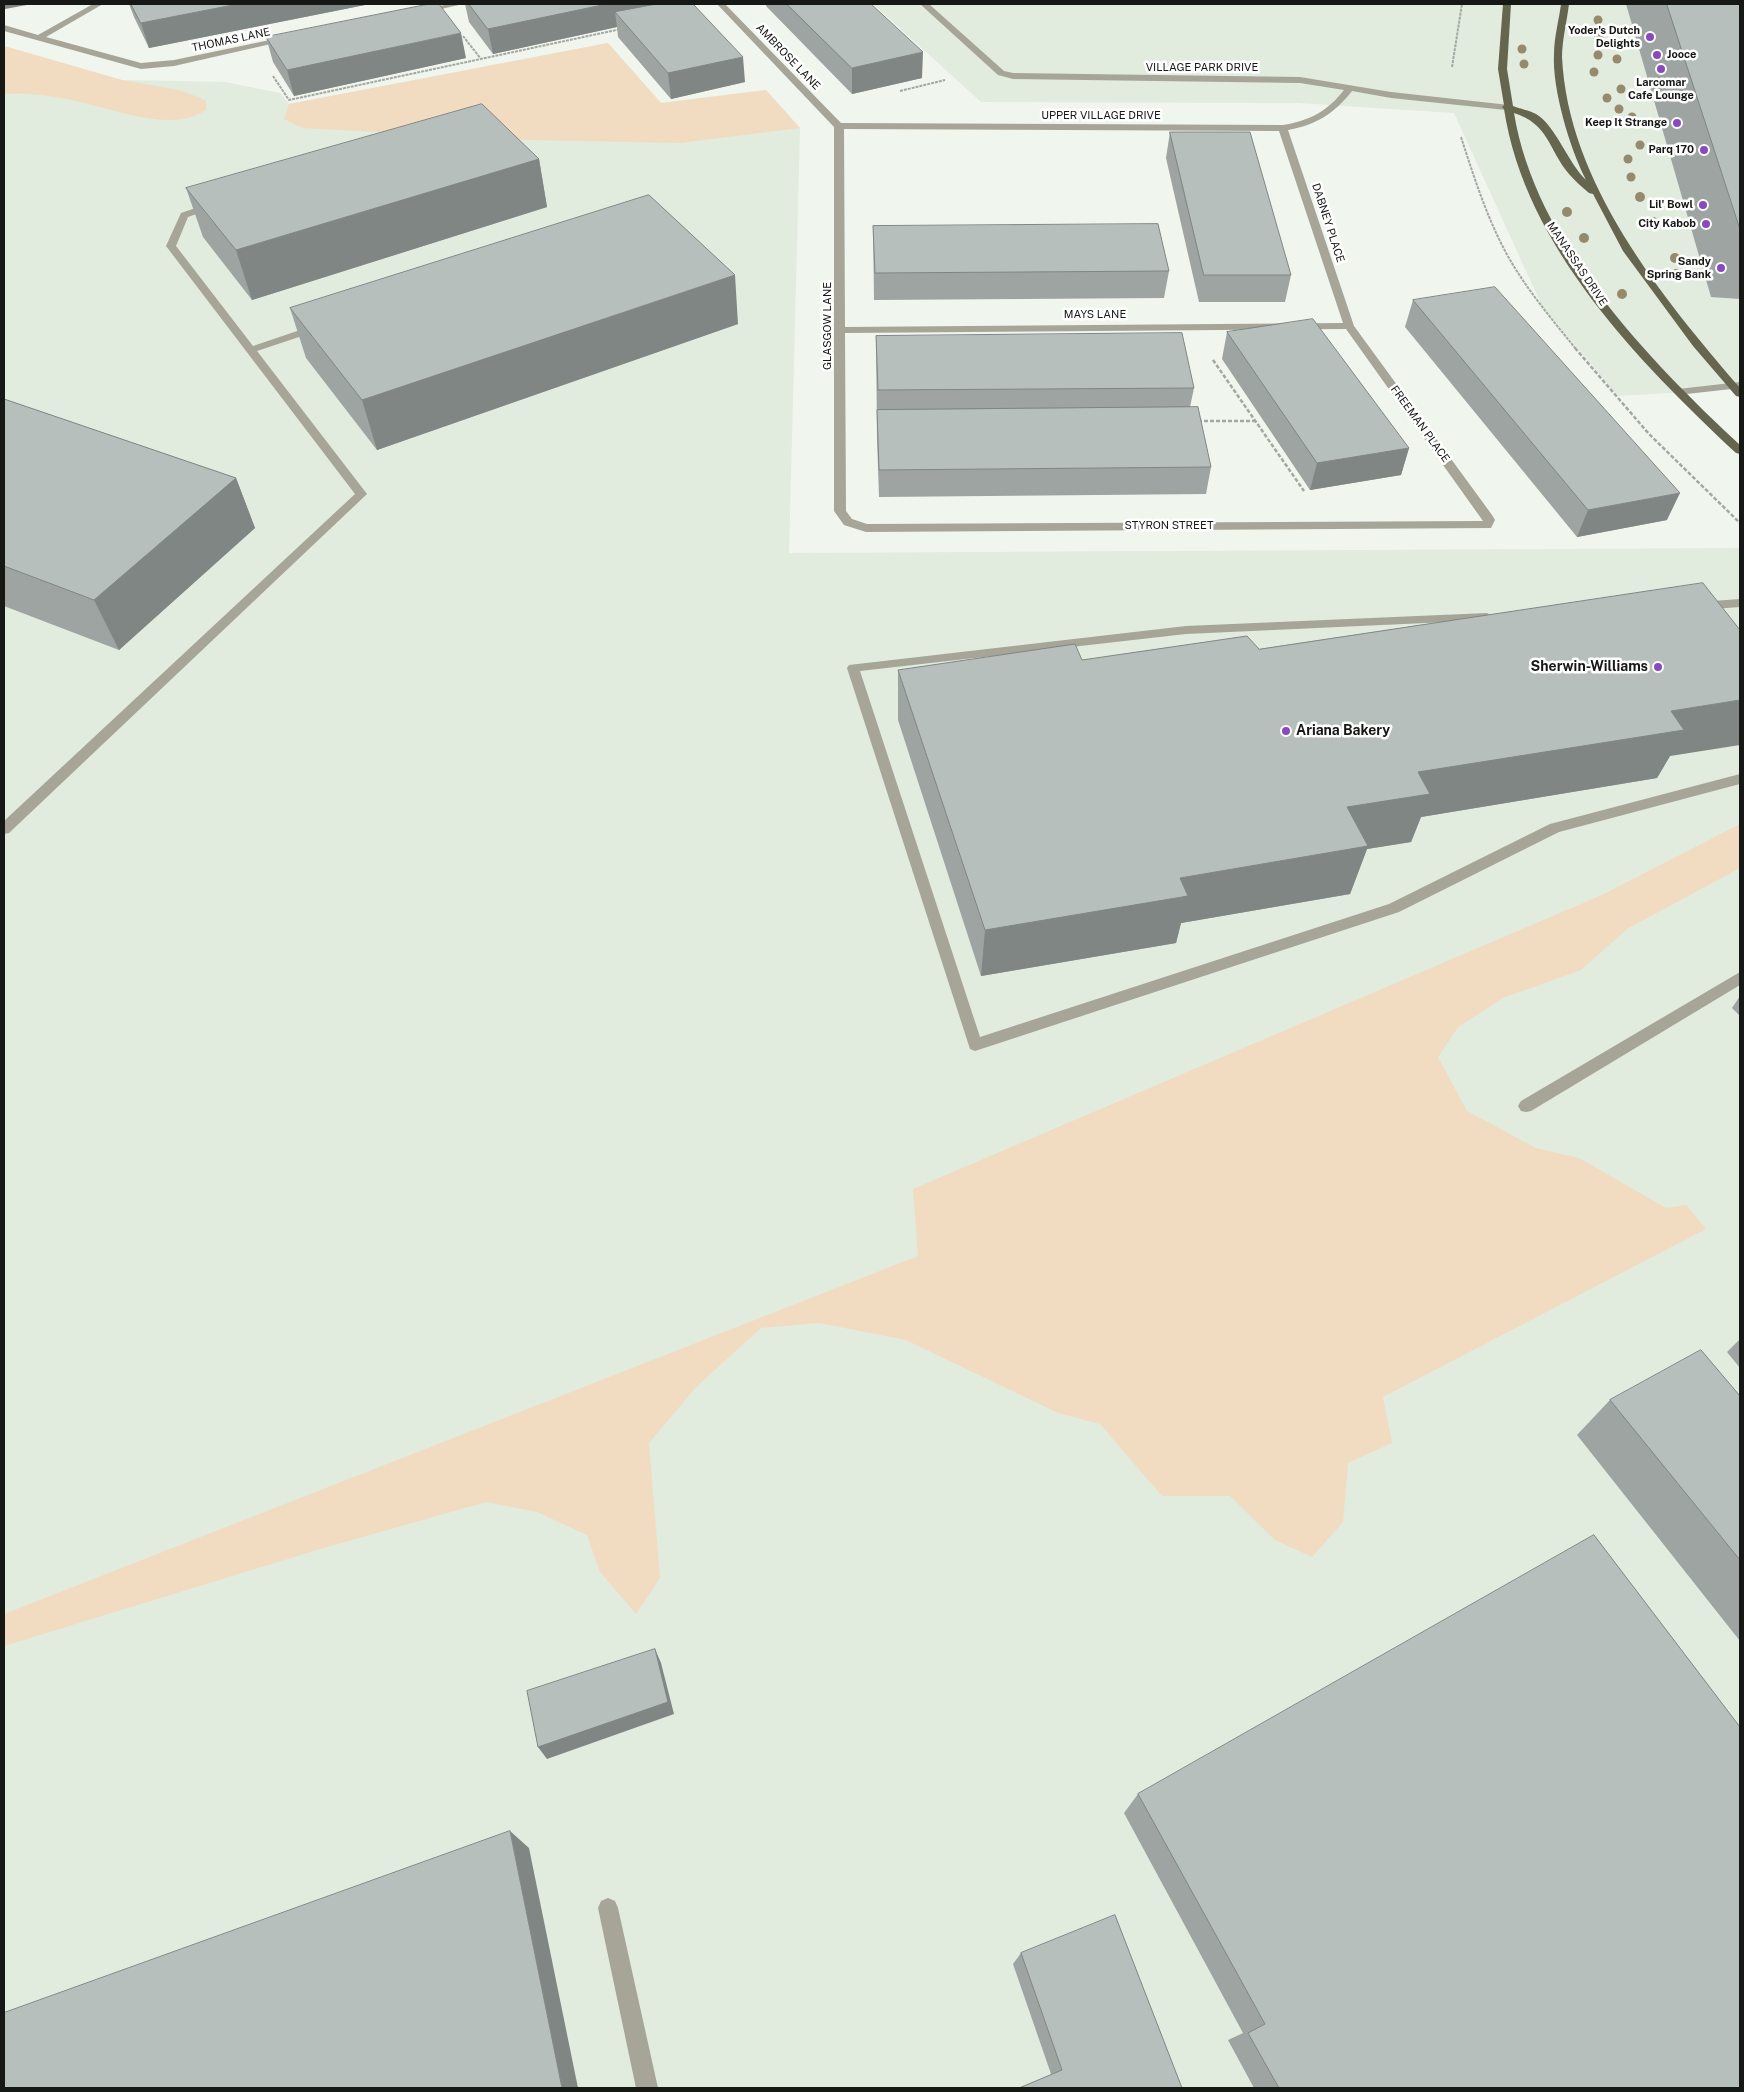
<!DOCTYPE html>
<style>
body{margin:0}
#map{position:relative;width:1744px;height:2092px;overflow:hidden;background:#f0f5ee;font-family:"Public Sans",sans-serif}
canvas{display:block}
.frame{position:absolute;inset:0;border:5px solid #161815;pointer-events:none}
</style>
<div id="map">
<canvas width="1744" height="2092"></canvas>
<div class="frame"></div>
</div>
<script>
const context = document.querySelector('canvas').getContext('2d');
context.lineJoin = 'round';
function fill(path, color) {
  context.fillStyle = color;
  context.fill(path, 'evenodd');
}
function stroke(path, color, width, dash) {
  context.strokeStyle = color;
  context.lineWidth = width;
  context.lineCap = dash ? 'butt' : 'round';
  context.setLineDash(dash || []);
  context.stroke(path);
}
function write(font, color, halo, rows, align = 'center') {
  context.font = font + ' "Public Sans",sans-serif';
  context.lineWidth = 5;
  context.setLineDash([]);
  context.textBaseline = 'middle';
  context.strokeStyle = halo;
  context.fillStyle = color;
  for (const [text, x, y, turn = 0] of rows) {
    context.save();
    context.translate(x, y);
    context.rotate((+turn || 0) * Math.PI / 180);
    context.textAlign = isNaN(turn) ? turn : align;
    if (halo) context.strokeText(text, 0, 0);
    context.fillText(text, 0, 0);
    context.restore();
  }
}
const built = new Path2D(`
 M 873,4 L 1740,4 L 1740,389 L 1618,396 L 1542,306 L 1454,113 L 1298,103 L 981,102 Z
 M 608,43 L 661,103 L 766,90 L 800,128 L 789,553 L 1740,548 L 1740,2088 L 4,2088 L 4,46 L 122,80 L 225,82 L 280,93 L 289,104 Z`);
const green = new Path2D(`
 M 608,43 L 661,103 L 766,90 L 800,128 L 680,143 L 527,140 L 302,128 L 284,119 L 289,104 Z
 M 4,46 L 122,80 L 179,90 L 206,100 L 206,110 C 172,133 117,110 80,102 C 55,96 29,92 4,94 Z
 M 1740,824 L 1740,868 L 1627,929 L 1581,970 L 1503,998 L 1458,1027 L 1438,1057 L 1467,1111 L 1536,1148 L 1579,1158 L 1666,1208 L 1686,1205 L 1706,1229 L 1383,1397 L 1392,1443 L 1348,1463 L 1343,1522 L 1312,1557 L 1275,1540 L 1230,1496 L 1162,1496 L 1100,1424 L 1058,1413 L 906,1340 L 819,1323 L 761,1328 L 697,1386 L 649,1443 L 660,1578 L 636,1614 L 600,1572 L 587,1535 L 537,1512 L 486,1502 L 317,1550 L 4,1646 L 4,1614 L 918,1256 L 913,1189 L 1602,895 Z`);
const pathFar1 = new Path2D(`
 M 463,36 L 481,59
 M 1452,67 L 1462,4
 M 273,76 L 289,100 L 621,29
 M 900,91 L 945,80
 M 1461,137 C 1473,174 1485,212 1503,247 C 1522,284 1550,317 1576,349`);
const path = new Path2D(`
 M 1575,348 L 1649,434 L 1740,523
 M 1213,360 L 1304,491
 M 1198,421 L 1255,421`);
const minor = new Path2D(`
 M 93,4 L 103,4 L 46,37 L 141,63 L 174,60 L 289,36 L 293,39 L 174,66 L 141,69 L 4,31 L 4,25 L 38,35 Z
 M 448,4 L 463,4 L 424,13 L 420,11 Z
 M 717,4 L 725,4 L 841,123 L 1283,125 C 1309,121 1328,111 1344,90 L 1300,83 L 1013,79 L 998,75 L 920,4 L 929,4 L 1004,71 L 1013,73 L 1300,77 L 1391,92 L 1509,105 L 1510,107 L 1506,110 L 1391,98 L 1352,91 C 1335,113 1316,125 1288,130 L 1354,326 L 1492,515 L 1495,520 L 1491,528 L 866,532 L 844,525 L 834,511 L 834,127 ZM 844,129 L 1279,131 L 1343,323 L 845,327 ZM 1346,329 L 1483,521 L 867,524 L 852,519 L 846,511 L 845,333 Z
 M 213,202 L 216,203 L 216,207 L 188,217 L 176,246 L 253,346 L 312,326 L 320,326 L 320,330 L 257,351 L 367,494 L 9,833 L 4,834 L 4,821 L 355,494 L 166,246 L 181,213 Z
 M 1740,382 L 1740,388 L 1678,395 L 1673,392 L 1678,389 Z
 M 1740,599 L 1740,607 L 1699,610 L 1693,606 L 1699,602 Z
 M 1487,613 L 1493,617 L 1491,620 L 1186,634 L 860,671 L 980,1037 L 1389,904 L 1550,824 L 1740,774 L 1740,784 L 1559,832 L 1399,912 L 975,1051 L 970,1049 L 847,668 L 849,665 L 1186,626 Z
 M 1740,972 L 1740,985 L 1531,1111 L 1526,1112 L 1521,1111 L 1518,1106 L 1521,1101 Z
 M 608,1898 L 615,1901 L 618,1908 L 658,2088 L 636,2088 L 598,1908 L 601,1901 Z`);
const major = new Path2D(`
 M 1503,4 L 1511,4 L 1507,69 L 1513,106 C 1520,109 1529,110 1536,114 C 1556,126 1568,163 1586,180 C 1570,149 1552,89 1554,54 C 1554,37 1559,20 1561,4 L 1569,4 C 1567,21 1562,40 1562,57 C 1568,183 1661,296 1740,388 L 1740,397 L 1736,396 L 1693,346 L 1623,251 L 1593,194 L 1589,193 C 1582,187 1575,181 1569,174 C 1548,149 1549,124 1514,113 C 1535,243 1648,359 1740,445 L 1740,454 L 1736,453 C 1639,362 1525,247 1504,109 L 1502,107 L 1504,105 L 1498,69 Z`);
const trees = [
 [1598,20,4.5],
 [1599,37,4.5],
 [1522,49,4.5],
 [1598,55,4.5],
 [1617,59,4.5],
 [1524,64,4.5],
 [1594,72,4.5],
 [1621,89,4.5],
 [1607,98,4.5],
 [1619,109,4.5],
 [1632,117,4.5],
 [1640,145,4.5],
 [1628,159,4.5],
 [1631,177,4.5],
 [1640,197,5],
 [1567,212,5],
 [1653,222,5],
 [1584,238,5],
 [1675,258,5],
 [1676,274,5],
 [1622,294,5]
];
const wall = new Path2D(`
 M 129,4 L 370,4 L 149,48 L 134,17 Z
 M 465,4 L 693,4 L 745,82 L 671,99 L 618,37 L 617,27 L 493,54 L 469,22 Z
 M 766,4 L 871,4 L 922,78 L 852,94 L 766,6 Z
 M 1626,4 L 1740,4 L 1740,299 L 1711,297 Z
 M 266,37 L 466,58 L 294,96 L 273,62 Z
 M 1170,132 L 1291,275 L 1285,302 L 1199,302 L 1166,158 Z
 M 539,159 L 547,207 L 252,300 L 203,237 L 186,188 Z
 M 873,226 L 1169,271 L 1164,298 L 874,300 Z
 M 1413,300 L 1667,520 L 1577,537 L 1405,327 Z
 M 290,308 L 738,324 L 377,450 L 306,358 Z
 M 1227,332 L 1409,448 L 1401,475 L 1310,490 L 1222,359 Z
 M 876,336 L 1194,388 L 1190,407 L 1211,467 L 1206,494 L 879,497 L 877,437 Z
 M 4,399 L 236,478 L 255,528 L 119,650 L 4,606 Z
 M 1259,649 L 1670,756 L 1657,778 L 1421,817 L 1411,842 L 1367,849 L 1350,894 L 1181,923 L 1176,943 L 981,976 L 898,720 L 898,670 L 1082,660 Z
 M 1740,996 L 1740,1016 L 1732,1008 Z
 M 1740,1339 L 1740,1368 L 1727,1352 Z
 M 1740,1396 L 1740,1641 L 1577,1435 L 1610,1400 Z
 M 1138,1794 L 1740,2088 L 1254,2088 L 1228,2040 L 1243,2033 L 1124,1813 Z
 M 1021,1953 L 1182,2088 L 1051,2074 L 1013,1964 Z`);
const shadedWall = new Path2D(`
 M 4,4 L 32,4 L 5,9 Z
 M 238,4 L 370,4 L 149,48 L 141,23 Z
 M 607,4 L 687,4 L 615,12 L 617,27 L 493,54 L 488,29 Z
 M 461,33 L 466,58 L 294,96 L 287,70 Z
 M 923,52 L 922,78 L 852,94 L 852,68 Z
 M 743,57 L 745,82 L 671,99 L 668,73 Z
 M 539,159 L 547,207 L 252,300 L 236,250 Z
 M 735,275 L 738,324 L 377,450 L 362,400 Z
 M 1409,448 L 1401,475 L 1310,490 L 1317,463 Z
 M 236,478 L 255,528 L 119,650 L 94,600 Z
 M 1680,493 L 1667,520 L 1577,537 L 1588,510 Z
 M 1740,700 L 1740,745 L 1670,756 L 1657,778 L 1421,817 L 1411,842 L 1367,849 L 1350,894 L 1181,923 L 1176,943 L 981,976 L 985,930 L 1180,878 L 1347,807 L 1418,772 L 1671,711 Z
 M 655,1649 L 661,1663 L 674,1714 L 547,1759 L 538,1747 Z
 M 510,1831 L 529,1848 L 578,2088 L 562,2088 Z`);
const building = new Path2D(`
 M 131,4 L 238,4 L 141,23 Z
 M 429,4 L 439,4 L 461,33 L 287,70 L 266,37 Z
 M 469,4 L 607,4 L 488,29 Z
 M 657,4 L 693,4 L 743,57 L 668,73 L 615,12 Z
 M 787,4 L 871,4 L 923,52 L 852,68 Z
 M 1667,4 L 1740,4 L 1740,229 Z
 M 482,104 L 539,159 L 236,250 L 186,188 Z
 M 1170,132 L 1250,132 L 1291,275 L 1204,275 Z
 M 649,195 L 735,275 L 362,400 L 290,308 Z
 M 1158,224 L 1169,271 L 875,273 L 873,226 Z
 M 1495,287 L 1680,493 L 1588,510 L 1413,300 Z
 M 1313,319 L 1409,448 L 1317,463 L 1227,332 Z
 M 1182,333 L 1194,388 L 878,390 L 876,336 Z
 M 4,399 L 236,478 L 94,600 L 4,566 Z
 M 1198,407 L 1211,467 L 879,470 L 877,410 Z
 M 1703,583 L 1740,630 L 1740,700 L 1671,711 L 1684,730 L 1418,772 L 1430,794 L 1347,807 L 1368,846 L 1180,878 L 1188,896 L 985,930 L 898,670 L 1075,644 L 1082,660 L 1247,636 L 1259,649 Z
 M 1701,1350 L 1740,1396 L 1740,1560 L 1610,1400 Z
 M 1594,1535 L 1740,1727 L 1740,2088 L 1279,2088 L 1248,2033 L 1265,2024 L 1138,1794 Z
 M 655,1649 L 668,1702 L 538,1747 L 527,1691 Z
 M 510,1831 L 562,2088 L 4,2088 L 4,2013 Z
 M 1115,1915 L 1182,2088 L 1019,2088 L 1062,2070 L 1021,1953 Z`);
const markers = [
 [1650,37,5,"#874ac0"],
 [1657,55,5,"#874ac0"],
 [1661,69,5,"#874ac0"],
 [1677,123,5,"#874ac0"],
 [1704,150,5,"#874ac0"],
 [1703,205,5,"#874ac0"],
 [1706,224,5,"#874ac0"],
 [1721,268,5,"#874ac0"],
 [1658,667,5,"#874ac0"],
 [1286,731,5,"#874ac0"]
];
const farPoinames = [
 ["Yoder's Dutch",1640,31],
 ["Delights",1640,44],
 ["Jooce",1667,55,"left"],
 ["Larcomar",1661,83,"center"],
 ["Cafe Lounge",1661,96,"center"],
 ["Keep It Strange",1667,123],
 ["Parq 170",1694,150],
 ["Lil' Bowl",1693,205],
 ["City Kabob",1696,224],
 ["Sandy",1711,262],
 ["Spring Bank",1711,275]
];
const farStreetnames = [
 ["THOMAS LANE",231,40,-12],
 ["AMBROSE LANE",788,57,46],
 ["VILLAGE PARK DRIVE",1202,68],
 ["UPPER VILLAGE DRIVE",1101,116],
 ["DABNEY PLACE",1328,223,72],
 ["MANASSAS DRIVE",1577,264,56],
 ["MAYS LANE",1095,315],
 ["GLASGOW LANE",828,326,-90],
 ["FREEMAN PLACE",1420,424,54],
 ["STYRON STREET",1169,526]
];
const poiNames = [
 ["Sherwin-Williams",1648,667],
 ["Ariana Bakery",1296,731,"left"]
];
fill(built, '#e1ebde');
fill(green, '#f1dcc2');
stroke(pathFar1, '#a4a8a2', 2, [3, 1]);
stroke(path, '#a4a8a2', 2.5, [4, 2]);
fill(minor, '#a6a598');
fill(major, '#66654d');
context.fillStyle = '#978a6c';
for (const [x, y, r] of trees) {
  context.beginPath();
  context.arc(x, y, r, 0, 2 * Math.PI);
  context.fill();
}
fill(wall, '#9da4a2');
fill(shadedWall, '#808684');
fill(building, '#b7bfbc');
stroke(building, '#808684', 1);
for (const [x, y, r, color] of markers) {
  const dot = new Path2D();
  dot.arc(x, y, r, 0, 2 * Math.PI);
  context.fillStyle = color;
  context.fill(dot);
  stroke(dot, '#fff', 2);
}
write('bold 11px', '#161815', '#fff', farPoinames, 'right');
write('11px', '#161815', '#fff', farStreetnames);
write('bold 14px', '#161815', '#fff', poiNames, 'right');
</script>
